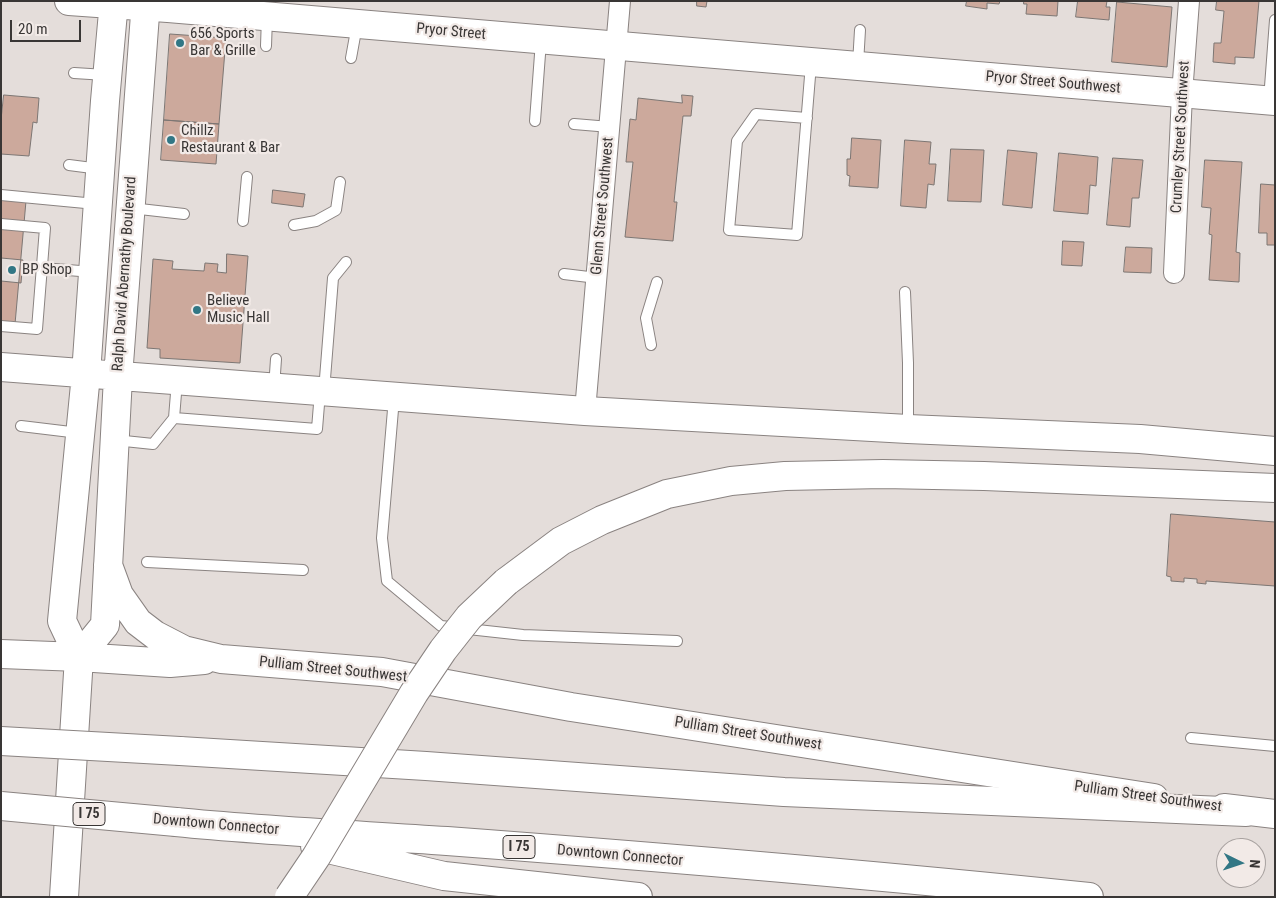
<!DOCTYPE html>
<style>
body{margin:0}
#map{position:relative;width:1276px;height:898px;overflow:hidden;background:#e4ddda;font-family:"Roboto Condensed",sans-serif}
canvas{display:block}
.frame{position:absolute;inset:0;border:2px solid #393635;pointer-events:none}
.north{position:absolute;left:1216px;top:838px;width:50px;height:50px;box-sizing:border-box;background:#f2eae7;border:1px solid #a8a2a0;border-radius:50%;rotate:94deg;font-size:14px;font-weight:700;line-height:20px;text-align:center;color:#393635}
.north::after{content:'';display:block;margin:auto;width:18px;height:22px;background:#327785;clip-path:polygon(50% 0,100% 100%,50% 72%,0 100%)}
.scale{position:absolute;left:10px;top:20px;width:71px;height:22px;box-sizing:border-box;border:2px solid #393635;border-top:0;padding-left:6px;font-size:15px;line-height:18px;white-space:nowrap;color:#393635;-webkit-text-stroke:4px #f2eae7;paint-order:stroke}
</style>
<div id="map">
<canvas width="1276" height="898"></canvas>
<div class="frame"></div>
<div class="north">N</div>
<div class="scale">20 m</div>
</div>
<script>
const context = document.querySelector('canvas').getContext('2d');
context.lineJoin = 'round';
function fill(path, color) {
  context.fillStyle = color;
  context.fill(path, 'evenodd');
}
function stroke(path, color, width, dash) {
  context.strokeStyle = color;
  context.lineWidth = width;
  context.lineCap = dash ? 'butt' : 'round';
  context.setLineDash(dash || []);
  context.stroke(path);
}
function write(font, color, halo, rows, align = 'center') {
  context.font = font + ' "Roboto Condensed",sans-serif';
  context.lineWidth = 4.5;
  context.setLineDash([]);
  context.textBaseline = 'middle';
  context.strokeStyle = halo;
  context.fillStyle = color;
  for (const [text, x, y, turn = 0] of rows) {
    context.save();
    context.translate(x, y);
    context.rotate((+turn || 0) * Math.PI / 180);
    context.textAlign = isNaN(turn) ? turn : align;
    if (halo) context.strokeText(text, 0, 0);
    context.fillText(text, 0, 0);
    context.restore();
  }
}
const building = new Path2D(`
 M 697,1 L 707,1 L 706,7 L 697,6 Z
 M 967,1 L 1000,1 L 999,4 L 987,3 L 987,9 L 966,6 Z
 M 1024,1 L 1058,1 L 1057,16 L 1026,14 L 1027,4 L 1024,4 Z
 M 1078,1 L 1107,1 L 1106,7 L 1110,7 L 1109,20 L 1076,17 Z
 M 1217,1 L 1259,1 L 1254,58 L 1235,57 L 1235,64 L 1213,62 L 1214,43 L 1221,43 L 1224,11 L 1216,10 Z
 M 1117,2 L 1172,7 L 1167,67 L 1112,62 Z
 M 170,34 L 226,38 L 219,124 L 164,120 Z
 M 4,95 L 39,98 L 37,123 L 33,122 L 29,156 L 1,154 L 1,120 Z
 M 682,95 L 693,96 L 691,116 L 683,116 L 674,202 L 677,202 L 673,241 L 625,237 L 633,162 L 626,162 L 630,119 L 636,120 L 638,98 L 682,103 Z
 M 164,120 L 219,124 L 216,164 L 161,160 Z
 M 852,138 L 881,140 L 878,188 L 849,186 L 850,176 L 847,175 L 847,159 L 850,159 Z
 M 905,140 L 931,142 L 929,164 L 936,164 L 934,185 L 928,184 L 926,208 L 901,206 Z
 M 951,149 L 984,150 L 981,202 L 948,201 Z
 M 1008,150 L 1037,153 L 1032,208 L 1003,205 Z
 M 1059,153 L 1098,157 L 1096,186 L 1090,185 L 1088,214 L 1054,211 Z
 M 1113,158 L 1143,160 L 1139,198 L 1132,198 L 1130,227 L 1107,225 Z
 M 1205,160 L 1242,162 L 1236,252 L 1240,253 L 1239,282 L 1209,280 L 1212,235 L 1209,234 L 1211,208 L 1202,207 Z
 M 1261,184 L 1275,185 L 1275,245 L 1267,245 L 1267,233 L 1259,233 Z
 M 273,190 L 305,194 L 303,207 L 272,203 Z
 M 1,199 L 26,201 L 15,324 L 1,322 Z
 M 1063,241 L 1084,242 L 1082,266 L 1062,265 Z
 M 1126,247 L 1152,248 L 1151,273 L 1124,272 Z
 M 227,254 L 248,256 L 240,363 L 160,358 L 160,349 L 147,348 L 153,259 L 173,261 L 172,269 L 204,271 L 205,263 L 218,264 L 217,272 L 226,273 Z
 M 1,258 L 23,260 L 21,283 L 1,281 Z
 M 1171,514 L 1275,522 L 1275,586 L 1206,581 L 1206,584 L 1197,583 L 1197,579 L 1184,578 L 1184,582 L 1171,581 L 1171,577 L 1167,576 Z`);
const lane = new Path2D(`
 M 266,46 L 267,17
 M 351,58 L 357,25
 M 858,64 L 860,30
 M 74,73 L 106,75
 M 1269,100 L 1275,20
 M 807,118 L 756,114 L 737,141 L 729,230 L 797,235 L 811,64
 M 535,121 L 541,41
 M 574,124 L 610,127
 M 69,165 L 100,169
 M 1,195 L 96,204
 M 131,208 L 184,214
 M 243,221 L 247,177
 M 1,224 L 45,228 L 37,329 L 1,326
 M 294,225 L 316,221 L 336,210 L 340,182
 M 42,268 L 93,272
 M 564,274 L 597,278
 M 905,292 L 908,363 L 908,429
 M 651,345 L 646,318 L 657,282
 M 274,388 L 276,359
 M 324,391 L 333,278 L 346,262
 M 394,398 L 382,538 L 387,581 L 441,626 L 523,635 L 677,641
 M 174,418 L 317,429 L 320,392
 M 21,426 L 79,433
 M 115,440 L 153,444 L 174,418 L 177,381
 M 147,562 L 303,570
 M 1191,738 L 1275,746`);
const street = new Path2D(`
 M 1174,273 L 1182,94 L 1189,1
 M 585,411 L 620,1`);
const secondary = new Path2D(`
 M 69,1 L 168,8 L 1275,101
 M 1,367 L 585,411 L 908,429 L 1140,439 L 1275,451
 M 108,565 L 119,595 L 138,622 L 155,635 L 184,650 L 221,659 L 382,672 L 571,707 L 1154,798
 M 1,654 L 79,657 L 170,663 L 204,660
 M 79,657 L 105,625 L 118,377 L 146,1
 M 1224,808 L 1275,814
 M 64,897 L 79,657 L 62,621 L 86,374 L 105,101 L 114,1`);
const highway = new Path2D(`
 M 506,582 L 561,541 L 602,520 L 667,494 L 731,481 L 785,476 L 883,474 L 984,476 L 1275,488
 M 180,751 L 426,766 L 784,792 L 1246,812
 M 176,822 C 266,831 357,835 447,841 C 661,857 876,875 1089,897
 M 315,846 L 444,876 L 638,897`);
const highwayBridge = new Path2D(`
 M 1,741 L 180,751
 M 1,806 L 176,822
 M 289,897 L 316,857 L 414,693 L 443,650 L 469,617 L 506,582`);
const markers = [
 [180,43,5,"#327785"],
 [171,140,5,"#327785"],
 [12,270,5,"#327785"],
 [197,310,5,"#327785"]
];
const shields = [
 [89,814,32],
 [519,847,32]
];
const shieldNames = [
 ["I 75",89,814],
 ["I 75",519,847]
];
const streetNames = [
 ["Pryor Street",451,32,5],
 ["Pryor Street Southwest",1053,83,5],
 ["Crumley Street Southwest",1181,137,-87],
 ["Glenn Street Southwest",603,206,-85],
 ["Ralph David Abernathy Boulevard",125,274,-86],
 ["Pulliam Street Southwest",333,670,6],
 ["Pulliam Street Southwest",748,734,9],
 ["Pulliam Street Southwest",1148,797,8],
 ["Downtown Connector",216,825,5],
 ["Downtown Connector",620,856,5]
];
const poiNames = [
 ["656 Sports",190,34],
 ["Bar & Grille",190,51],
 ["Chillz",181,131],
 ["Restaurant & Bar",181,148],
 ["BP Shop",22,270],
 ["Believe",207,301],
 ["Music Hall",207,318]
];
fill(building, '#cca99c');
stroke(building, '#7c7673', 1);
stroke(lane, '#8a8381', 12);
stroke(street, '#8a8381', 22);
stroke(secondary, '#8a8381', 30);
stroke(highway, '#8a8381', 30);
stroke(lane, '#fff', 10);
stroke(street, '#fff', 20);
stroke(secondary, '#fff', 28);
stroke(highway, '#fff', 28);
stroke(highwayBridge, '#8a8381', 30, []);
stroke(highwayBridge, '#fff', 28);
for (const [x, y, r, color] of markers) {
  const dot = new Path2D();
  dot.arc(x, y, r, 0, 2 * Math.PI);
  context.fillStyle = color;
  context.fill(dot);
  stroke(dot, '#f2eae7', 2);
}
for (const [x, y, w] of shields) {
  const box = new Path2D();
  box.roundRect(x - w / 2, y - 11.5, w, 23, 4);
  context.fillStyle = '#f2eae7';
  context.fill(box);
  stroke(box, '#393635', 1);
}
write('bold 14px', '#393635', null, shieldNames);
write('15px', '#393635', '#f2eae7', streetNames);
write('15px', '#393635', '#f2eae7', poiNames, 'left');
</script>
